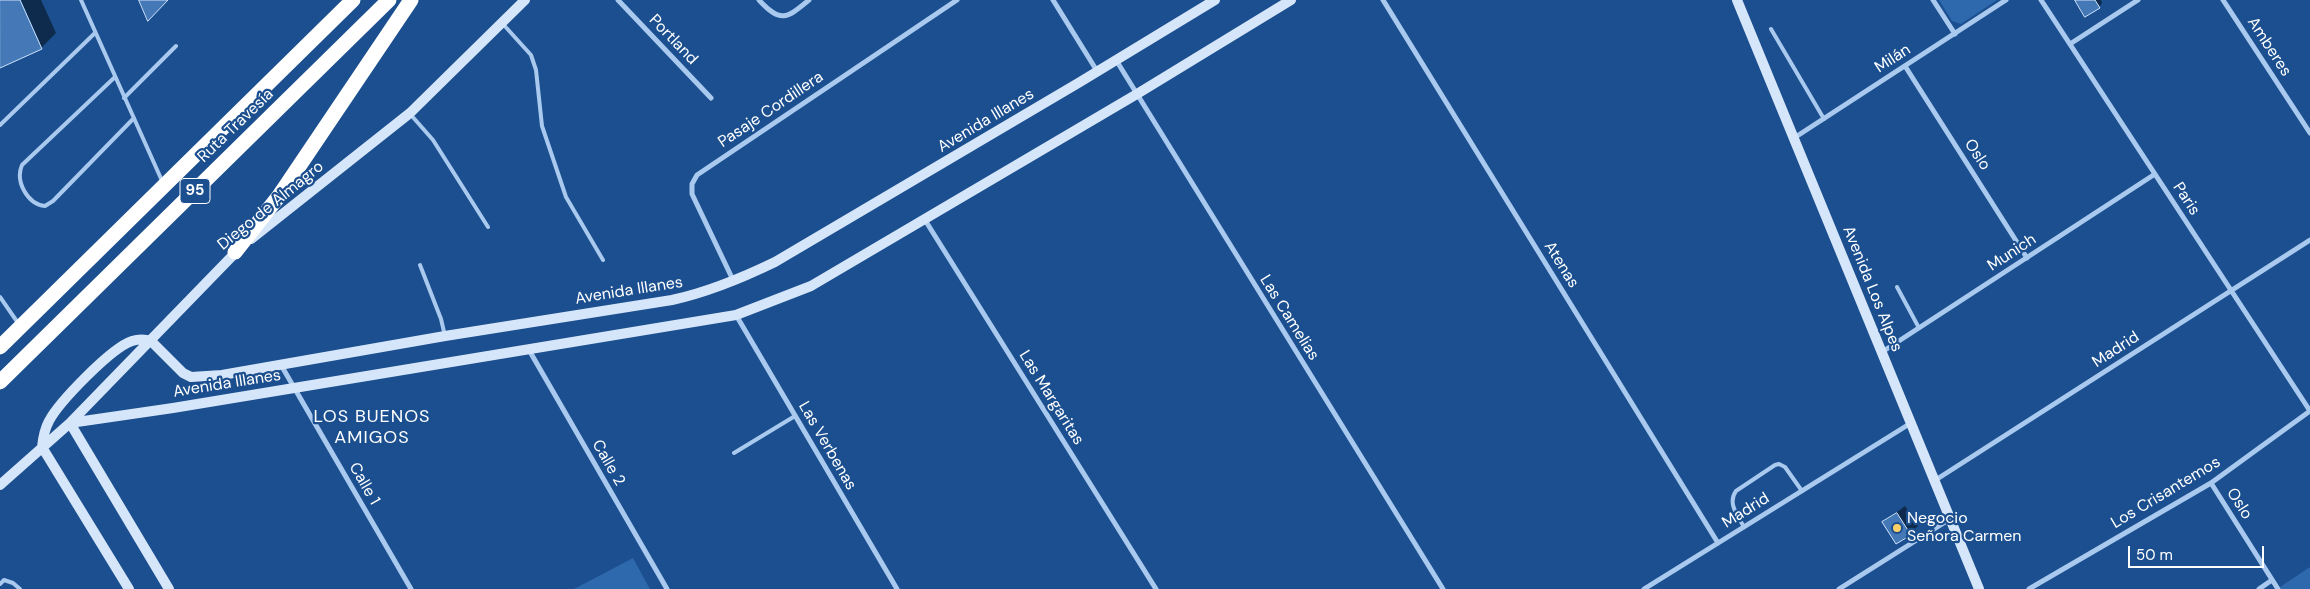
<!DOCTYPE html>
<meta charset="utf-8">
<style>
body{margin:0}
#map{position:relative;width:2310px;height:589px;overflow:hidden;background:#1b4f8f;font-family:"DM Sans",sans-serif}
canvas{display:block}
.scale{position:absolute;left:2128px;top:546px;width:136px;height:22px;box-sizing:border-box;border:2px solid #fff;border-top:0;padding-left:6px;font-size:15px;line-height:18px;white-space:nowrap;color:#fff;-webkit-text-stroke:4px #1b4f8f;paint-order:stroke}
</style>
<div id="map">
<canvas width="2310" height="589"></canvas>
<div class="scale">50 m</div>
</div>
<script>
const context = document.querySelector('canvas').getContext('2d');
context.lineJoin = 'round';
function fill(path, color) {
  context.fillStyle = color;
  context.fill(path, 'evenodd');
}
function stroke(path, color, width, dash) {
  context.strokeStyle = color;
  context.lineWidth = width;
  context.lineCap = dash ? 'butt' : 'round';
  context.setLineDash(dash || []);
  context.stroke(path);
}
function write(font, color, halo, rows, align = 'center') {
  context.font = font + ' "DM Sans",sans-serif';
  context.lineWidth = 4.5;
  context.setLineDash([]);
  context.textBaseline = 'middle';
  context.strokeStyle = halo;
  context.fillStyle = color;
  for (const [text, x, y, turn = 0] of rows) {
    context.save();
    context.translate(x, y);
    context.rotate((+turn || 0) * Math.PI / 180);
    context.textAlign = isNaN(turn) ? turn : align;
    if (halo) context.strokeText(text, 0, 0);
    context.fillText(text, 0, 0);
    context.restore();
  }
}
const green = new Path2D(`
 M 1939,0 L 1997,0 L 1961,24 L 1952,21 Z
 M 633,558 L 650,589 L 574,589 Z
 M 2310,567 L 2310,589 L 2281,589 L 2280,587 Z`);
const shadow = new Path2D(`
 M 0,0 L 19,0 L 38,43 L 40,43 L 21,0 L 41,0 L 56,33 L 41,48 L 0,66 Z
 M 2076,0 L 2101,0 L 2102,3 L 2099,7 Z
 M 1905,506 L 1918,526 L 1910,534 L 1884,522 Z`);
const building = new Path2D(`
 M 0,0 L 20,0 L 42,49 L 0,68 Z
 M 139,0 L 168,0 L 148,21 Z
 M 2075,0 L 2095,0 L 2100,8 L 2085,17 Z
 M 1897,513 L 1911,535 L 1896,544 L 1882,522 Z`);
const lane = new Path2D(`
 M 81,0 L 163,183
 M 502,23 L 531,55 L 536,70 L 542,126 L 566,197 L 603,260
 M 1771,29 L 1824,119
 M 115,77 L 22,165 C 15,181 27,204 45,206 L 53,201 L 134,118
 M 124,98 L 176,46
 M 411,115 L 433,140 L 488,227
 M 0,125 L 95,33
 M 420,265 L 441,319 L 445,336
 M 1897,287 L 1919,328
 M 0,297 L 18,323
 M 734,453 L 795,416
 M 1744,527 C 1738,516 1727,503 1736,491 L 1775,465 L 1779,464 L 1785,467 L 1802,491
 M 0,584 L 4,580 L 13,583 L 20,589`);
const street = new Path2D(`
 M 618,0 L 711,98
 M 759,0 C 781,24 787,18 809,0
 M 1053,0 L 1097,71
 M 1383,0 L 1718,543
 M 1933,0 L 1955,34
 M 2041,0 L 2310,411
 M 2223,0 L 2310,133
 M 2070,44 L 2138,0
 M 1116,60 L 1443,589
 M 1905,66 L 2027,258
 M 1794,138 L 2006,0
 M 925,220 L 1156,589
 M 733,280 L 692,194 L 692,184 L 697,175 L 957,0
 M 736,315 L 897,589
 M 529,350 L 667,589
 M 1882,352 L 2155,174
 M 281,365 L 411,589
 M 1934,481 L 2310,240
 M 2211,483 L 2278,589
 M 1644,589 L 1911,423
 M 1839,589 L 1950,519
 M 2029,589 L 2211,483 L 2310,411
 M 2259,589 L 2272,580`);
const secondary = new Path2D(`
 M 1737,0 L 1979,589
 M 251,239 L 410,113 L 525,0
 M 70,423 L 173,408 L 736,315 L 811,286 L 1137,94 L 1291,0
 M 70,423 L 169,589
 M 42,447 C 43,438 44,430 49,421 C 59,402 111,348 132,341 C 138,339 145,339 151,341 L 183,373 L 191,377 L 222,375 L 445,336 L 672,300 C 709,292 742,278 775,262 L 1080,82 L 1215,0
 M 42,447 L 129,589
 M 0,485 L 70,423 L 240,248`);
const highway = new Path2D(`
 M 235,252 L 279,196 L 411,0
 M 0,347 L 353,0
 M 0,382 L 389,0`);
const markers = [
 [1897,528,5,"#ffd166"]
];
const shields = [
 [195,191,30]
];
const shieldNames = [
 ["95",195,191]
];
const streetNames = [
 ["Portland",673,40,46],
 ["Amberes",2269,47,57],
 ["Milán",1893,59,-33],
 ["Pasaje Cordillera",771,110,-34],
 ["Avenida Illanes",986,121,-31],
 ["Ruta Travesía",236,126,-44],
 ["Oslo",1977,155,57],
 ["Paris",2186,199,57],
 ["Diego de Almagro",271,206,-39],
 ["Munich",2012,253,-33],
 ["Atenas",1561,265,58],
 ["Avenida Los Alpes",1872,289,68],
 ["Avenida Illanes",629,291,-9],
 ["Las Camelias",1289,318,58],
 ["Madrid",2116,350,-33],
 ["Avenida Illanes",227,384,-9],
 ["Las Margaritas",1051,398,58],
 ["Las Verbenas",827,446,60],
 ["Calle 2",608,463,60],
 ["Calle 1",364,484,60],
 ["Los Crisantemos",2166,493,-31],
 ["Oslo",2239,504,58],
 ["Madrid",1746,511,-32]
];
const poiNames = [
 ["Negocio",1907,519],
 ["Señora Carmen",1907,537]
];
const neighbourhoodNames = [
 ["LOS BUENOS",372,417],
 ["AMIGOS",372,438]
];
fill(green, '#2e69ad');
fill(shadow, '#0007');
fill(building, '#4478b7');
stroke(building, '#cfe3fa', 1);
stroke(lane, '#a9c9ee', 4);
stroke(street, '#a9c9ee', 5);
stroke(secondary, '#d6e6fa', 10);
stroke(highway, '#fff', 15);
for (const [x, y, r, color] of markers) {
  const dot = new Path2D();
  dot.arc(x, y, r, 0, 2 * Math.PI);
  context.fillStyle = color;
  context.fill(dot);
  stroke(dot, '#1b4f8f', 2);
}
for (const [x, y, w] of shields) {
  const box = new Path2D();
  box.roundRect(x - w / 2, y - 12.5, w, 25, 4);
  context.fillStyle = '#1b4f8f';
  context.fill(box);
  stroke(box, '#fff', 1);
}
write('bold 15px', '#fff', null, shieldNames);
write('16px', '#fff', '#1b4f8f', streetNames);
write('16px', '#fff', '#1b4f8f', poiNames, 'left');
context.letterSpacing = '1px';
write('18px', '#fff', '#1b4f8f', neighbourhoodNames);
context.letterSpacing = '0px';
</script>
